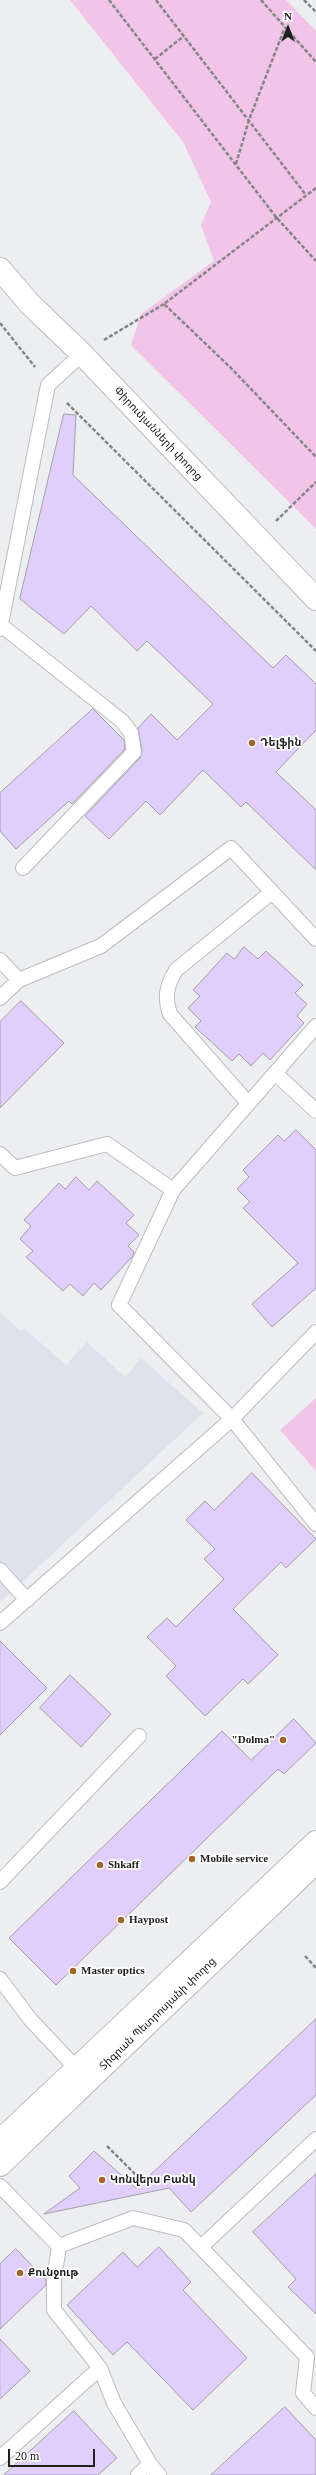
<!DOCTYPE html>
<meta charset="utf-8">
<style>
body{margin:0}
#map{position:relative;width:316px;height:2475px;overflow:hidden;background:#edeef2;font-family:"Times New Roman",serif}
canvas{display:block}
.north{position:absolute;left:268px;top:8px;width:40px;height:40px;-webkit-text-stroke:3px #fff;paint-order:stroke;rotate:0deg;font-size:11px;font-weight:700;line-height:16px;text-align:center;color:#202021}
.north::after{content:'';display:block;margin:auto;width:14px;height:18px;background:#202021;clip-path:polygon(50% 0,100% 100%,50% 72%,0 100%)}
.scale{position:absolute;left:8px;top:2449px;width:87px;height:18px;box-sizing:border-box;border:2px solid #202021;border-top:0;padding-left:5px;font-size:12px;line-height:14px;white-space:nowrap;color:#202021;-webkit-text-stroke:3px #fff;paint-order:stroke}
</style>
<div id="map">
<canvas width="316" height="2475"></canvas>
<div class="north">N</div>
<div class="scale">20 m</div>
</div>
<script>
const context = document.querySelector('canvas').getContext('2d');
context.lineJoin = 'round';
function fill(path, color) {
  context.fillStyle = color;
  context.fill(path, 'evenodd');
}
function stroke(path, color, width, dash) {
  context.strokeStyle = color;
  context.lineWidth = width;
  context.lineCap = dash ? 'butt' : 'round';
  context.setLineDash(dash || []);
  context.stroke(path);
}
function write(font, color, halo, rows, align = 'center') {
  context.font = font + ' "Times New Roman","Noto Sans Armenian",serif';
  context.lineWidth = 3.5;
  context.setLineDash([]);
  context.textBaseline = 'middle';
  context.strokeStyle = halo;
  context.fillStyle = color;
  for (const [text, x, y, turn = 0] of rows) {
    context.save();
    context.translate(x, y);
    context.rotate((+turn || 0) * Math.PI / 180);
    context.textAlign = isNaN(turn) ? turn : align;
    if (halo) context.strokeText(text, 0, 0);
    context.fillText(text, 0, 0);
    context.restore();
  }
}
const built = new Path2D(`
 M 0,1313 L 21,1331 L 24,1328 L 66,1365 L 87,1342 L 125,1377 L 141,1358 L 203,1413 L 0,1603 Z`);
const green = new Path2D(`
 M 70,0 L 286,0 L 316,31 L 316,529 L 131,345 L 141,314 L 214,261 L 201,225 L 211,202 L 183,142 Z
 M 316,1398 L 316,1471 L 280,1430 Z`);
const building = new Path2D(`
 M 64,414 L 76,415 L 73,475 L 273,668 L 286,655 L 316,684 L 316,730 L 276,772 L 316,810 L 316,870 L 246,802 L 241,807 L 203,770 L 160,815 L 146,801 L 109,839 L 85,816 L 140,758 L 142,751 L 138,728 L 151,714 L 177,740 L 213,704 L 147,641 L 137,651 L 91,606 L 64,634 L 20,599 Z
 M 93,709 L 124,740 L 125,749 L 72,804 L 69,801 L 16,849 L 0,831 L 0,793 Z
 M 244,947 L 258,959 L 266,951 L 303,985 L 295,993 L 307,1004 L 297,1016 L 304,1023 L 270,1060 L 263,1053 L 251,1066 L 239,1054 L 232,1061 L 195,1027 L 201,1021 L 188,1008 L 200,996 L 193,990 L 227,953 L 234,959 Z
 M 21,1001 L 64,1043 L 0,1108 L 0,1022 Z
 M 296,1130 L 316,1150 L 316,1288 L 272,1327 L 252,1304 L 298,1263 L 243,1208 L 250,1202 L 237,1189 L 249,1177 L 243,1170 L 278,1135 L 284,1141 Z
 M 76,1177 L 89,1190 L 97,1181 L 134,1215 L 126,1223 L 139,1235 L 128,1246 L 134,1252 L 133,1256 L 101,1290 L 94,1283 L 83,1296 L 70,1284 L 63,1291 L 26,1257 L 33,1251 L 20,1239 L 31,1226 L 24,1220 L 59,1183 L 65,1189 Z
 M 252,1473 L 316,1539 L 286,1568 L 281,1562 L 233,1609 L 278,1655 L 248,1684 L 243,1679 L 205,1716 L 166,1676 L 176,1666 L 147,1637 L 167,1618 L 176,1627 L 224,1579 L 204,1559 L 215,1549 L 186,1520 L 205,1501 L 214,1510 Z
 M 0,1641 L 47,1688 L 0,1735 Z
 M 70,1675 L 111,1714 L 81,1747 L 40,1708 Z
 M 294,1719 L 316,1743 L 284,1774 L 278,1769 L 56,1985 L 9,1938 L 222,1731 L 251,1760 Z
 M 316,2019 L 316,2095 L 191,2212 L 169,2188 L 44,2214 L 80,2188 L 69,2176 L 94,2151 L 136,2188 Z
 M 316,2174 L 316,2314 L 288,2287 L 296,2279 L 253,2232 Z
 M 159,2247 L 191,2282 L 183,2290 L 247,2358 L 193,2410 L 127,2342 L 113,2355 L 67,2305 L 123,2252 L 137,2267 Z
 M 16,2249 L 46,2280 L 46,2285 L 0,2329 L 0,2264 Z
 M 0,2339 L 30,2371 L 0,2399 Z
 M 285,2407 L 316,2440 L 316,2475 L 211,2475 Z
 M 74,2411 L 117,2458 L 98,2475 L 4,2475 Z`);
const path = new Path2D(`
 M 109,0 L 276,217 L 316,261
 M 156,0 L 306,195
 M 261,0 L 316,62
 M 304,0 L 316,12
 M 155,59 L 184,36
 M 236,164 L 249,120 L 285,27
 M 316,188 L 164,304 L 231,368 L 316,457
 M 0,323 L 35,367
 M 104,340 L 164,304
 M 67,403 L 316,651
 M 276,521 L 316,482
 M 305,1956 L 316,1968
 M 107,2146 L 139,2178`);
const lane = new Path2D(`
 M 2,626 L 122,721 L 131,733 L 134,752 L 23,868
 M 0,629 L 48,385 L 82,354
 M 0,960 L 19,980
 M 0,998 L 19,980 L 101,946 L 231,848 L 316,939
 M 275,1073 L 316,1111
 M 248,1103 L 170,1014 C 164,997 167,985 176,970 L 272,892
 M 0,1154 L 15,1168 L 107,1144 L 173,1190 L 119,1305 L 232,1419 L 316,1524
 M 173,1190 L 316,1026
 M 0,1570 L 27,1600
 M 0,1623 L 232,1419 L 316,1332
 M 0,1882 L 139,1736
 M 0,1979 L 30,2019 L 77,2069
 M 0,2186 L 59,2246
 M 59,2246 L 133,2218 L 184,2230 L 307,2357 L 303,2393 L 316,2408
 M 59,2246 L 54,2280 L 54,2310 L 100,2368 L 114,2403 L 150,2464 L 159,2475
 M 201,2247 L 316,2139
 M 0,2458 L 100,2368
 M 138,2475 L 150,2464`);
const secondary = new Path2D(`
 M 0,269 L 30,304 L 82,354 L 316,599
 M 0,2141 L 316,1842
 M 0,2165 L 316,1862`);
const markers = [
 [252,743,4,"#a26429"],
 [283,1740,4,"#a26429"],
 [192,1859,4,"#a26429"],
 [100,1865,4,"#a26429"],
 [121,1920,4,"#a26429"],
 [73,1971,4,"#a26429"],
 [102,2180,4,"#a26429"],
 [20,2273,4,"#a26429"]
];
const streetNames = [
 ["Փիրումյանների փողոց",158,434,47],
 ["Տիգրան Պետրոսյանի փողոց",158,2014,-44]
];
const poiNames = [
 ["Դելֆին",260,743],
 ["\"Dolma\"",275,1740,"right"],
 ["Mobile service",200,1859],
 ["Shkaff",108,1865],
 ["Haypost",129,1920],
 ["Master optics",81,1971],
 ["Կոնվերս Բանկ",110,2180],
 ["Քունջութ",28,2273]
];
fill(built, '#dfe2ed');
fill(green, '#f1c4e8');
fill(building, '#e1cefc');
stroke(building, '#a1a0a4', 1);
stroke(lane, '#bcbdc1', 16);
stroke(secondary, '#bcbdc1', 24);
stroke(path, '#848587', 2.5, [4, 2]);
stroke(lane, '#fff', 14);
stroke(secondary, '#fff', 22);
for (const [x, y, r, color] of markers) {
  const dot = new Path2D();
  dot.arc(x, y, r, 0, 2 * Math.PI);
  context.fillStyle = color;
  context.fill(dot);
  stroke(dot, '#fff', 1.5);
}
write('11px', '#202021', '#fff', streetNames);
write('bold 11px', '#202021', '#fff', poiNames, 'left');
</script>
